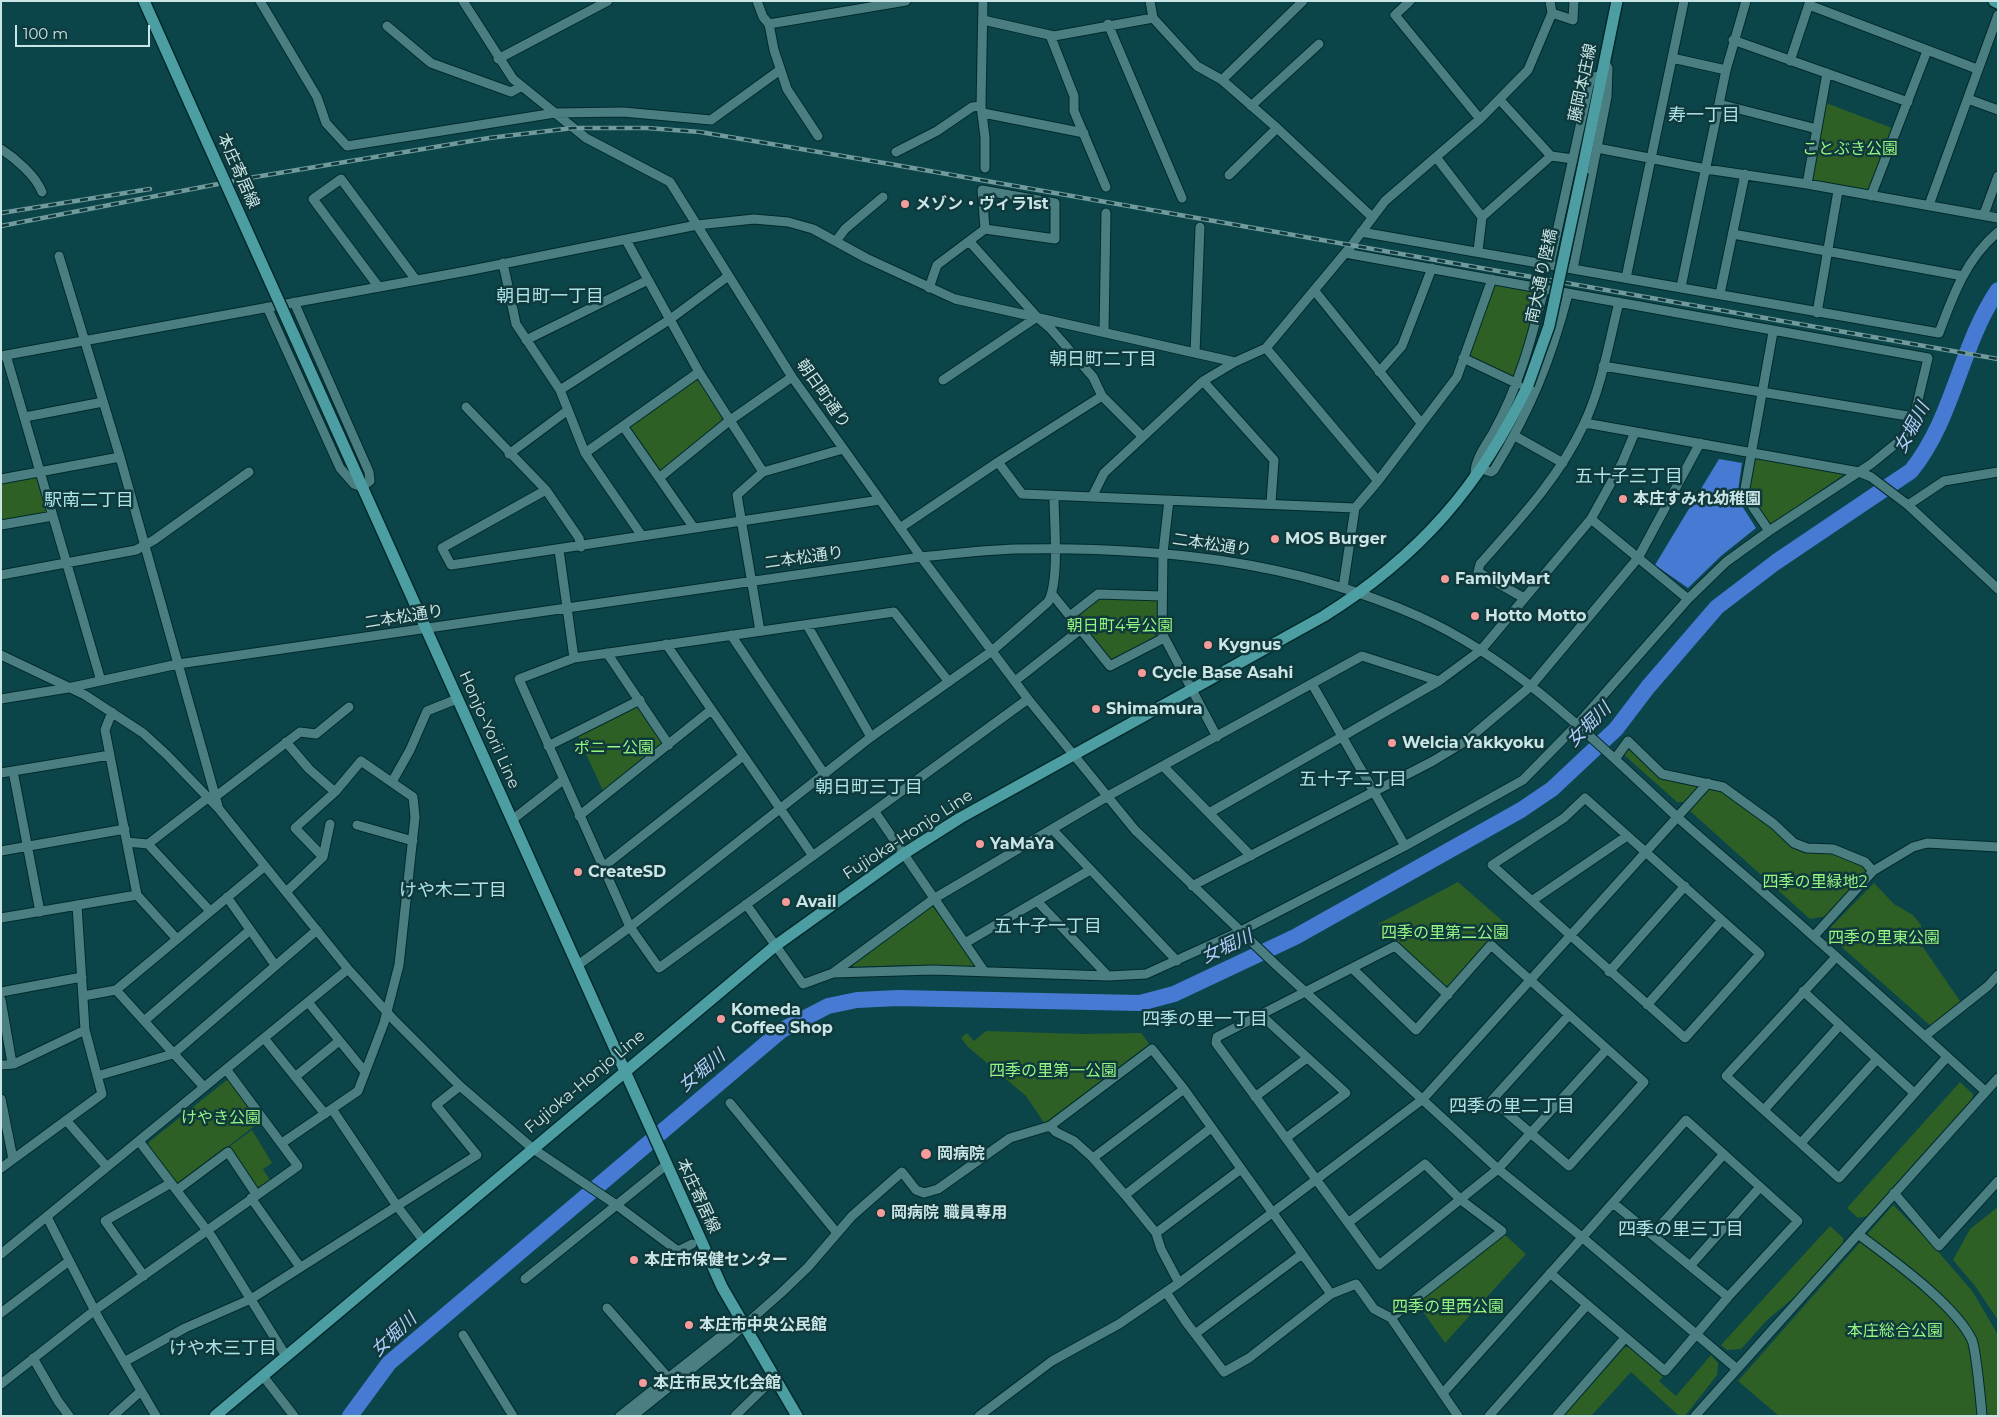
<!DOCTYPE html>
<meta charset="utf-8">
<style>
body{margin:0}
#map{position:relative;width:1999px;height:1417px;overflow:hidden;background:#0b4549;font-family:Montserrat,sans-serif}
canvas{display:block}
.frame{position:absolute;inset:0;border:2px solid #cae5e6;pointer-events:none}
.scale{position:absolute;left:15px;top:25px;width:135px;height:22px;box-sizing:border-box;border:2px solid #cae5e6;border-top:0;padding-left:6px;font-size:15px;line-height:18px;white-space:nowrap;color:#cae5e6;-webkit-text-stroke:4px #10393c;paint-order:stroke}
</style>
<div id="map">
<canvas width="1999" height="1417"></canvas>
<div class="frame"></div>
<div class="scale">100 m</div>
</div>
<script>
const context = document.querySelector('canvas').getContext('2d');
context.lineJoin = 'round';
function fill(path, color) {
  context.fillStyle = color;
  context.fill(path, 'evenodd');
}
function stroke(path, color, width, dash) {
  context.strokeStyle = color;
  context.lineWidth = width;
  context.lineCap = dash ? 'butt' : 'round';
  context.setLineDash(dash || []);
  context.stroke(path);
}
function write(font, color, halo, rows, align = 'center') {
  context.font = font + ' Montserrat,"Noto Sans JP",sans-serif';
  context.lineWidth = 5;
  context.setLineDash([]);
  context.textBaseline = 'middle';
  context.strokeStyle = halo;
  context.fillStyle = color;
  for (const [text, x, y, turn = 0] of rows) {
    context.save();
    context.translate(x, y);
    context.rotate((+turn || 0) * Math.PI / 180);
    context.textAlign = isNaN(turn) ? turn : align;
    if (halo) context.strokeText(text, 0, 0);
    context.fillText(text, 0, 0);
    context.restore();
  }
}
const green = new Path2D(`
 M 1826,103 L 1892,128 L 1871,187 L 1867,191 L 1814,181 L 1813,178 Z
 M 1496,285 L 1536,292 L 1539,296 L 1533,324 L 1513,377 L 1470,356 L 1492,287 Z
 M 696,380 L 701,382 L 722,417 L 721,422 L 664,471 L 660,471 L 630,428 L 631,424 Z
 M 1757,456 L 1843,472 L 1843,475 L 1771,525 L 1746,493 L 1753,460 Z
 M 33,476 L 38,477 L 50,512 L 46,515 L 1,523 L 1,482 Z
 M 1099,599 L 1156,600 L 1158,603 L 1159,634 L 1115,660 L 1110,660 L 1079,620 L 1080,615 Z
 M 634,707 L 639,707 L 663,742 L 662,745 L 603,791 L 578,736 Z
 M 1628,746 L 1664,778 L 1695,782 L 1699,788 L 1685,802 L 1677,802 L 1622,753 Z
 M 1710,788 L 1720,789 L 1776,829 L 1790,845 L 1831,852 L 1862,864 L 1866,872 L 1827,916 L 1810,919 L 1689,810 Z
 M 1458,882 L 1506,924 L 1450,986 L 1443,985 L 1378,924 Z
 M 1874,883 L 1894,904 L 1913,915 L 1921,925 L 1920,943 L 1960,1001 L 1961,1004 L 1932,1027 L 1828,935 L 1828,930 Z
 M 929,906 L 933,907 L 973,960 L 973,967 L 909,965 L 854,967 L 852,963 Z
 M 986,1031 L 1083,1034 L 1141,1033 L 1150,1045 L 1045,1124 L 1026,1096 L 968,1047 L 961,1038 L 967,1033 L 974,1041 Z
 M 227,1080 L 231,1080 L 261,1121 L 180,1183 L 175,1183 L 148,1147 L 149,1142 Z
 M 1960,1082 L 1973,1094 L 1972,1100 L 1867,1216 L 1858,1218 L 1847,1208 Z
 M 252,1130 L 272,1163 L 263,1169 L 270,1180 L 255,1189 L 229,1147 Z
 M 1893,1205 L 1928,1240 L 1973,1292 L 1998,1335 L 1998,1416 L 1779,1416 L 1738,1381 Z
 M 1998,1207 L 1998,1320 L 1975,1286 L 1953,1260 L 1970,1229 Z
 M 1830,1226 L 1843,1238 L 1843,1245 L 1802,1291 L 1768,1319 L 1741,1349 L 1727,1350 L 1721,1345 Z
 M 1504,1234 L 1526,1254 L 1445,1343 L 1417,1303 Z
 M 1629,1347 L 1663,1376 L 1659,1381 L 1676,1396 L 1711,1355 L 1718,1363 L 1717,1375 L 1685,1416 L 1679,1416 L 1631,1372 L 1591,1416 L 1564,1416 L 1624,1348 Z`);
const water = new Path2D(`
 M 1719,459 L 1742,463 L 1737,498 L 1756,528 L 1721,556 L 1688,588 L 1655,565 Z`);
const river = new Path2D(`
 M 350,1416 L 389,1363 L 782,1030 L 828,1006 L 857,1000 L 898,998 L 1140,1003 L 1174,994 L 1295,937 L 1521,810 L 1552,789 L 1616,729 L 1648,687 L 1717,607 L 1776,562 L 1911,471 C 1954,418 1960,346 1998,290`);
const minor = new Path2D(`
 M 260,1 L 317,97 L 326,123 L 347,146 L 555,113 L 623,112 L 711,120 L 780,70
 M 463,1 L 513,79 L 586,138 L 670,182 L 792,377 L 921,557 L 1028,699 L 1135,830 L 1275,964 L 1498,1169 L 1583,1238 L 1737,1369
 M 757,1 L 763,17 L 769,24 L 906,1
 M 983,1 L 981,106 L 985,137 L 985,168
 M 1150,1 L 1153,18 L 1197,66 L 1222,80 L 1277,128 L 1372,217
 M 1410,1 L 1395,15 L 1480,119
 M 1809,5 L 1977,69
 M 1552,13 L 1573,20 L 1574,1
 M 983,20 L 1054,36 L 1153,18
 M 769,24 L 774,50 L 787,89 L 818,136
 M 1108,24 L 1182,198
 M 387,26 L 431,63 L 511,92 L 522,86
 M 1050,35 L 1074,96 L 1074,111 L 1106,187
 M 1733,40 L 1908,102
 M 1672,58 L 1726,70
 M 498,59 L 608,1
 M 1790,61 L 1810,1
 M 1222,80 L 1303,1
 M 1968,99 L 1998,110
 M 1500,100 L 1551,156 L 1573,159
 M 1719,104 L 1817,129
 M 1251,106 L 1319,44
 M 983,113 L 1084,133
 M 1597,148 L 1706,169 L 1807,184 L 1998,218
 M 1,149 C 15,158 36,176 42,192
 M 896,152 L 937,131 L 972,107 L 981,106
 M 1436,157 L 1482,217
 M 1229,175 L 1277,128
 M 1807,184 L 1827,73
 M 1871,196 L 1927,51
 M 1929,205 L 1998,15
 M 1984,214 L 1998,176
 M 1361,232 L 1939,333 C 1953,295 1966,259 1998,232
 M 1733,234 L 1963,276
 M 626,240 L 699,372 L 763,472
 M 836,241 L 845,229 L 883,197
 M 969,241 L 1037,317 L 1050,328 L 1093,377 L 1102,396 L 1142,436
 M 1478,251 L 1482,217 L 1551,156
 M 59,256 L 120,457 L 218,806
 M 503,263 L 516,324 L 560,390 L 585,453 L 642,536
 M 1550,264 L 1589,85 L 1593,77 L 1601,76
 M 1573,269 L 1607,97 L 1608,68 L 1605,63
 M 1626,278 L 1684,1
 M 378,286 L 313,199 L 341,179 L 416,280
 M 1681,287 L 1726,70 L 1746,1
 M 929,288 L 937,265 L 985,229 L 1055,239 L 1055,203 L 982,190 L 985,229
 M 1314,290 L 1421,423
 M 1720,294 L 1745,174
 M 267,307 L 340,468 L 354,484 L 362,487 L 370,481 L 369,472 L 294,302
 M 1817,313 L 1838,191
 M 1104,332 L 1106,213
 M 526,340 L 648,280
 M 1266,348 L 1378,481
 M 1195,353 L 1200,227
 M 6,355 L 101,681
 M 1,356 L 467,271 L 697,225 L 754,219 L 788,222 L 813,229 L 866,258 L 955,299 L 1235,362
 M 1463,358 L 1518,384
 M 1603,366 L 1914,417
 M 1379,372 L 1402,346 L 1432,268
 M 943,380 L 1037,317
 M 1203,381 L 1274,460 L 1271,503
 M 560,390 L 669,320 L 727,277
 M 466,407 L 546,490 L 579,538 L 581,547
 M 25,417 L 103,402
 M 1585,423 L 1859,472 L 1871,477 L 1908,505 L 1998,589
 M 623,426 L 694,528
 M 1515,436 L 1563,463
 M 585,453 L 699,372
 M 509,454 L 568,410
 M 998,462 L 1022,494 L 1355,508
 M 1482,469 L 1491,472 L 1494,470 C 1531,409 1550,362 1568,294
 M 1475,475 C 1474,461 1486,445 1493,433 C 1519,386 1531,341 1544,289
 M 659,478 L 729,421 L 792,377
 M 1,479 L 120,457
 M 546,490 L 442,548 L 451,565 L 880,500
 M 1092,497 L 1104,473 L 1203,381 L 1235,362 L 1266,348 L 1351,246 L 1385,201 L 1480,119 L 1528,70 L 1552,13 L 1550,1
 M 1169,500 L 1163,553 L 1162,633 L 1217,737
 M 1908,505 L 1944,481 L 1998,472
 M 1591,519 L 1688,599
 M 1,525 L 53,516
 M 900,528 L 998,462 L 1102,396
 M 1769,531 L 1744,494 L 1773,332
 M 559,550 L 574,658
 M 1,575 L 136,550 L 154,540 L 249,472
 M 1343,588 L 1355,508 L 1378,481 L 1457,377 L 1492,279
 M 1052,594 L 1110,666 L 1164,638
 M 1524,598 L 1478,572 L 1480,564 C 1519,520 1559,478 1584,424 C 1602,386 1609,342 1619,302
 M 1071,615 L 1098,594 L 1162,596
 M 807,625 L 871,737
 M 760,631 L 737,495 L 763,472 L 843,449
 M 731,635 L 825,775
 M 666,644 L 813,856
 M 607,653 L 669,745
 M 1,655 L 85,695 L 143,733 L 167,755 L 219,809 L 348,969 L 394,1020 L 460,1086 L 532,1148 L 615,1204 L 678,1251 L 692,1244
 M 1015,681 L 1081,629
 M 949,682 L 894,612 L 574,658 L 519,679 L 630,927 L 659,968 L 1028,699
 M 1312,684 L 1405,846
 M 1,699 L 68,688 L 178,664 L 921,557 C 952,554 984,550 1015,549 C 1152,546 1293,560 1420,617 C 1519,662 1597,743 1676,816 C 1721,856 1768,895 1813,936 C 1871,987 1928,1039 1985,1091
 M 112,712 L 105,730 L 137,895 L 176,938
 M 286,742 L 309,769 L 335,792
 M 548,746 L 640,700
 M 1615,759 L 1628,741 L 1662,774 L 1723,787 L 1774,824 L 1794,843 L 1807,848 L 1833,849 L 1865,862 L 1873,871
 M 1163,766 L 1251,856
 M 13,771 L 40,912
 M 1,773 L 110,755
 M 392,782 L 410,750 L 427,711 L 457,699
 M 215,797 L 300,732 L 316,734 L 349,707
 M 1585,798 L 1760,954 L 1685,1038 L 1492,865 L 1564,818 Z
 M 875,812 L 984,971
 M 1209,813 L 1439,681 L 1481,650 L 1591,519 L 1622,463 L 1635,432
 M 579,816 L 711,710
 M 512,820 L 563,780
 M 357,825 L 413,841
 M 1052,829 L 1177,961
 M 127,842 L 148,844 L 209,797
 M 148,844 L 210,911
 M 1,851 L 125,829
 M 323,857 L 330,824
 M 603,867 L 743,756
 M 1192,886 L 1433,761 L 1466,741 L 1531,686 L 1638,558 L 1700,443
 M 227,897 L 275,965
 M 1533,900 L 1627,836
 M 1037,901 L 1108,976
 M 746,904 L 803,984 L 833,973 L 935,898 L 1108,796 L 1362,656 L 1439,681
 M 1,918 L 137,895
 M 1814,936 L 1873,871 L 1913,847 L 1927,843 L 1998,847
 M 965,943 L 1090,870
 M 1836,957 L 1726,1076 L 1839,1178 L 1947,1057
 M 578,965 L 630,927 L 871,737 L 992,651 L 1048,602 C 1060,581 1054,522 1054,496
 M 1353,969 L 1416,1030 L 1491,945 L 1644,1082 L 1569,1166 L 1492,1100 L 1569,1015
 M 1609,972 L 1685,886
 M 833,973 L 933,970 L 1108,976 L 1146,974 L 1241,931 L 1405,846 L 1523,780 L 1577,725 L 1688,599 L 1726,562 L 1769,531 L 1871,464 L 1903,438 L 1914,417 L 1928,358 L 1345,253
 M 116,990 L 204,1087
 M 1803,991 L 1913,1092
 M 1,992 L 82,977
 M 1448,995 L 1395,946 L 1217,1037 L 1216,1043 L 1379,1265 L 1498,1169 L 1607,1049
 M 83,996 L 116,990 L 265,866
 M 1,1000 L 12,1063
 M 308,1002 L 365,1072
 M 1647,1005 L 1722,920
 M 1262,1016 L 1346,1093 L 1286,1138
 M 144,1021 L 250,930
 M 1925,1036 L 1988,986 L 1998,975
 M 264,1038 L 325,1114
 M 1,1065 L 14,1064 L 85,1030
 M 97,1076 L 173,1054 L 317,930
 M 295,1077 L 339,1041
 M 1255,1097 L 1307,1058
 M 1,1099 L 13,1159
 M 730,1103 L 837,1233
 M 332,1109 L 397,1206 L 423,1240
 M 1764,1110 L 1840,1025
 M 66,1120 L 107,1167
 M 1050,1126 L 1056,1132 L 1074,1141 L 1093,1158 L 1125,1195 L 1156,1233 L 1161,1249 L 1179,1283
 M 139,1141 L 212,1237 L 286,1356
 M 282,1143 L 358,1091 L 384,1023 L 399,965 L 415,817 L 413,797 L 361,761 L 335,792 L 295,828 L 323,857 L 286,892
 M 1801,1143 L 1877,1059
 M 1093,1158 L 1184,1089
 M 1,1168 L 102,1094 L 85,1030 L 77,905
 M 177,1190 L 228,1152 L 256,1194
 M 1894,1193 L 1939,1246 L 1998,1181
 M 1125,1195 L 1211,1128
 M 251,1198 L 300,1267
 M 1613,1203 L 1728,1297
 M 47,1217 L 99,1319 L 156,1416
 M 1348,1223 L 1425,1164 L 1461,1200 L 1502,1231 L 1391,1318
 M 1156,1233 L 1241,1169
 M 1858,1234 C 1891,1259 1955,1304 1972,1340 C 1976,1350 1981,1403 1982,1416
 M 1652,1235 L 1724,1154
 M 1,1254 L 348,969
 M 1690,1266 L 1760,1187
 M 144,1276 L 105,1221 L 171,1183
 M 525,1279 L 666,1165
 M 1166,1292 L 1186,1322 L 1224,1372 L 1249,1358 L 1331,1294 L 1356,1284 L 1374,1309 L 1391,1318 L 1458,1416
 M 607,1308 L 671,1381
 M 1,1313 L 69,1261
 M 1195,1334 L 1302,1254
 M 463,1335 L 513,1416
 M 33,1358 L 58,1401 L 69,1416
 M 124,1362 L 185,1328 L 251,1299 L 477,1155 L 436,1105 L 460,1086
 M 263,1376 L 294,1416
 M 1,1384 L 95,1310 L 298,1166 L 226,1069
 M 1444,1392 C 1525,1302 1606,1211 1686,1120 L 1798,1221 L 1728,1297 L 1665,1371 L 1550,1273
 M 113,1416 L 141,1391
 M 620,1416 L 725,1333 L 738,1327
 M 633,1416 L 730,1338 L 781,1293 L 808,1267 L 852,1216 L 902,1172 L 916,1190 L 924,1193 L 938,1189 L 1010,1138 L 1050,1126 L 1152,1049 L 1184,1089 L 1331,1294
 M 735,1416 L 775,1377
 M 979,1416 L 1052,1361 L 1119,1324 L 1179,1283 L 1423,1099 L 1708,783
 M 1489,1416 L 1587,1305
 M 1557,1416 L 1625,1338
 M 1695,1416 L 1998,1078`);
const major = new Path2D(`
 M 144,1 L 190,104
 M 1994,1 L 1998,3
 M 1582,172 L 1617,1
 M 303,355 L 722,1287 L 797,1416
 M 215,1416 L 775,946 L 905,853 L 960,818 L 1324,616 C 1418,557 1481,486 1528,385`);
const rail = new Path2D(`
 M 1,213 L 150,189
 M 1,226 L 249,178 L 489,138 L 573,128 L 647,128 L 700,132 L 890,164 L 1998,359`);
const majorBridge = new Path2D(`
 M 190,104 L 303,355
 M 1528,385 L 1549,326 L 1582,172`);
const markers = [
 [905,204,5,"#f59b9a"],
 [1623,499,5,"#f59b9a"],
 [1275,539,5,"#f59b9a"],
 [1445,579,5,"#f59b9a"],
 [1475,616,5,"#f59b9a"],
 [1208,645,5,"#f59b9a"],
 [1142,673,5,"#f59b9a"],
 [1096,709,5,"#f59b9a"],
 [1392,743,5,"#f59b9a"],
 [980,844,5,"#f59b9a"],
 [578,872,5,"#f59b9a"],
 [786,902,5,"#f59b9a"],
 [721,1019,5,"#f59b9a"],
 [926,1154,6,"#f59b9a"],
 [881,1213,5,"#f59b9a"],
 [634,1260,5,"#f59b9a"],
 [689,1325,5,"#f59b9a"],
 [643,1383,5,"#f59b9a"]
];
const streetNames = [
 ["藤岡本庄線",1583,83,-78],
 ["本庄寄居線",238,171,66],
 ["南大通り陸橋",1542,276,-78],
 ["朝日町通り",823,394,55],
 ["二本松通り",1212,545,8],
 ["二本松通り",804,558,-8],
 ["二本松通り",404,617,-9],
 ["Honjo-Yorii Line",489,730,66],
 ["Fujioka-Honjo Line",908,835,-33],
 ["Fujioka-Honjo Line",585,1082,-40],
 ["本庄寄居線",698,1196,65]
];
const parkNames = [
 ["ことぶき公園",1850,149],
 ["朝日町4号公園",1120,626],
 ["ポニー公園",614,748],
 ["四季の里緑地2",1815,882],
 ["四季の里第二公園",1445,933],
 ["四季の里東公園",1884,938],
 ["四季の里第一公園",1053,1071],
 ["けやき公園",221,1118],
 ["四季の里西公園",1448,1307],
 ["本庄総合公園",1895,1331]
];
const poiNames = [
 ["メゾン・ヴィラ1st",915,204],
 ["本庄すみれ幼稚園",1633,499],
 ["MOS Burger",1285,539],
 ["FamilyMart",1455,579],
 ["Hotto Motto",1485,616],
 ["Kygnus",1218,645],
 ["Cycle Base Asahi",1152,673],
 ["Shimamura",1106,709],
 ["Welcia Yakkyoku",1402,743],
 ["YaMaYa",990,844],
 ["CreateSD",588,872],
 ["Avail",796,902],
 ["Komeda",731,1010],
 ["Coffee Shop",731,1028],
 ["岡病院",937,1154],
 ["岡病院 職員専用",891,1213],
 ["本庄市保健センター",644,1260],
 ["本庄市中央公民館",699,1325],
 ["本庄市民文化会館",653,1383]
];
const neighbourhoodNames = [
 ["寿一丁目",1704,116],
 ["朝日町一丁目",550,297],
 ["朝日町二丁目",1103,360],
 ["五十子三丁目",1629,477],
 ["駅南二丁目",89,501],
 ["五十子二丁目",1353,780],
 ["朝日町三丁目",869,788],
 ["けや木二丁目",453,891],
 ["五十子一丁目",1048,927],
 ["四季の里一丁目",1205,1020],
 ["四季の里二丁目",1512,1107],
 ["四季の里三丁目",1681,1230],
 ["けや木三丁目",223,1349]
];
const waterNames = [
 ["女堀川",1912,428,-62],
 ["女堀川",1589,725,-45],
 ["女堀川",1227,947,-25],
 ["女堀川",702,1071,-40],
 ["女堀川",394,1335,-43]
];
fill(green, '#2e5f25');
fill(water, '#477ad2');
stroke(river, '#477ad2', 16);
stroke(minor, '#002a2c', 11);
stroke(major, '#002a2c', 14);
stroke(minor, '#4a7e81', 9);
stroke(major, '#4d9ea3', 11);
stroke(rail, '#719a9d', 4.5);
stroke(rail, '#10393c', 2.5, [8]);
stroke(majorBridge, '#002a2c', 14, []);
stroke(majorBridge, '#4d9ea3', 11);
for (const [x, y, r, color] of markers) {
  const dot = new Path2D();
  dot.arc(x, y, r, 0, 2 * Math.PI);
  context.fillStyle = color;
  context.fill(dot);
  stroke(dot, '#10393c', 2);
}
write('16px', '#cae5e6', '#10393c', streetNames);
write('16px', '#94f583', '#10393c', parkNames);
write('bold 16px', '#cae5e6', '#10393c', poiNames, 'left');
write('18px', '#ace3e6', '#10393c', neighbourhoodNames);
write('italic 18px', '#b3cefc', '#10393c', waterNames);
</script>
